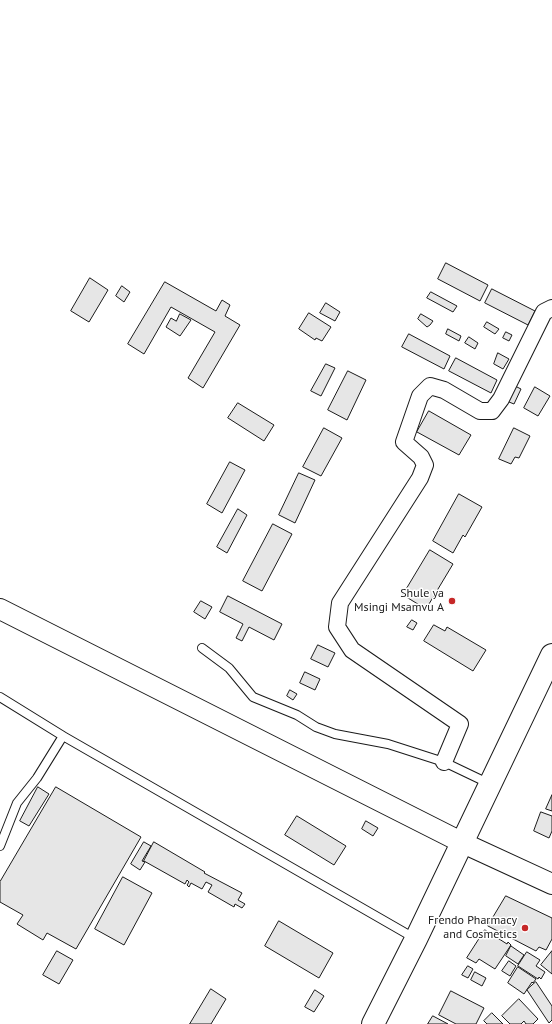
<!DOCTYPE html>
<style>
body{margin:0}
canvas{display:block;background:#fff}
</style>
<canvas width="552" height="1024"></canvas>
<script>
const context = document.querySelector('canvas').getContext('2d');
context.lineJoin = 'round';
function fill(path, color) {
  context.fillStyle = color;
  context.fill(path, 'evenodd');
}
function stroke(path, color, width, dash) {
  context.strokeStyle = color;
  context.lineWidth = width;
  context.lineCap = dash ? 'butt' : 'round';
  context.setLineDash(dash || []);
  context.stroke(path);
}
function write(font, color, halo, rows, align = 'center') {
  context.font = font + ' "PT Sans",sans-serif';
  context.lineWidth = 3;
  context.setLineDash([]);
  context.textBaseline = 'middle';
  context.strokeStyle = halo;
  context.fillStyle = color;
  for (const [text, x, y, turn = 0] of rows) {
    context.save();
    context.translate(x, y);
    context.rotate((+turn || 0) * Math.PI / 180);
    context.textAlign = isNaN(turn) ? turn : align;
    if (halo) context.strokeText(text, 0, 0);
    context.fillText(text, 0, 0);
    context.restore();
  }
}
const building = new Path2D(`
 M 446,263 L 488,285 L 480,301 L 438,279 Z
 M 90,278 L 108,290 L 89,322 L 71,311 Z
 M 165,282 L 216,311 L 222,300 L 230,305 L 225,316 L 240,325 L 203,388 L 188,378 L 215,332 L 171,307 L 144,354 L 128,344 Z
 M 122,286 L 130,292 L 124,302 L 116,296 Z
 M 492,289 L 535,311 L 528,325 L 485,303 Z
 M 431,292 L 457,306 L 453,312 L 427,298 Z
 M 326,303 L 340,312 L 335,321 L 320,313 Z
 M 309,313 L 331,327 L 322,341 L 316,338 L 315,340 L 299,329 Z
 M 180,314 L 191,320 L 180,336 L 166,327 L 171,318 L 176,321 Z
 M 421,314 L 433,321 L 430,325 L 427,327 L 418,319 Z
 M 487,322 L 499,329 L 495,334 L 484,327 Z
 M 448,329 L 461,336 L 459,341 L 446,334 Z
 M 506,332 L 512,335 L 509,341 L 503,338 Z
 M 409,334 L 450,356 L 444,369 L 402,347 Z
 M 469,337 L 478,343 L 475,349 L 465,343 Z
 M 498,353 L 509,359 L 503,369 L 494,364 Z
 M 456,358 L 497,380 L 491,393 L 449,371 Z
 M 326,364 L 335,368 L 321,396 L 311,391 Z
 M 348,371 L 366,380 L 347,420 L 328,410 Z
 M 515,386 L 521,389 L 514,404 L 509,402 Z
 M 535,387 L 550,396 L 538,416 L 524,408 Z
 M 238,403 L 274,425 L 264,441 L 228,418 Z
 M 429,411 L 471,435 L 459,455 L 417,432 Z
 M 324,428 L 342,438 L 321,476 L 303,467 Z
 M 514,428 L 530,436 L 519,458 L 515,457 L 511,464 L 499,459 Z
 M 230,462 L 245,470 L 222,513 L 207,504 Z
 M 299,473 L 315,480 L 295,523 L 279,515 Z
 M 459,494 L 482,507 L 465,537 L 463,535 L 453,553 L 433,541 Z
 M 238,509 L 247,515 L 227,553 L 217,547 Z
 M 273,524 L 292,534 L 262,591 L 243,581 Z
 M 430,550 L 453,564 L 426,609 L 403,595 Z
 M 228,596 L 282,624 L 274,640 L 249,627 L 242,641 L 236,638 L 243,624 L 220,612 Z
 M 201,601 L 212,607 L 205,619 L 194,612 Z
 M 412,620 L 417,623 L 413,630 L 407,627 Z
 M 434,625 L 445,631 L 447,627 L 486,650 L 473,671 L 424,641 Z
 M 318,645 L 335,653 L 328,667 L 311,659 Z
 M 305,672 L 320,679 L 315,690 L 300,683 Z
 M 290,690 L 297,694 L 293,700 L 287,696 Z
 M 38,787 L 49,794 L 29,826 L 20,821 Z
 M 56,787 L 141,837 L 76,949 L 47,933 L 43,940 L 17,924 L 23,915 L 0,902 L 0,882 Z
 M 552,795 L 552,811 L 546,809 Z
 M 541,812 L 552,816 L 552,831 L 549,838 L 534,831 Z
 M 297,816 L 346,846 L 334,865 L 285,835 Z
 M 366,821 L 378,828 L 373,836 L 362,829 Z
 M 144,842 L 151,846 L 142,861 L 145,862 L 140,870 L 131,864 Z
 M 154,842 L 205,872 L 204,873 L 242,893 L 238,900 L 245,904 L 242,908 L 235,904 L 234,907 L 208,892 L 212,885 L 206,882 L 202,889 L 191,883 L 189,887 L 187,885 L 189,882 L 187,880 L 185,884 L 144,861 Z
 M 123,877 L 152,893 L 124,945 L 95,929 Z
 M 506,896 L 552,918 L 552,939 L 546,950 L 539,947 L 536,951 L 488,926 Z
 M 279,921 L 333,953 L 319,978 L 265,946 Z
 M 485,930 L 507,944 L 508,942 L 511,945 L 495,969 L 479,959 L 476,963 L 467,958 Z
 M 511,946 L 524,955 L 518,964 L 506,956 Z
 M 57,951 L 73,960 L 59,984 L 43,975 Z
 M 552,951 L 552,974 L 541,965 Z
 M 527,952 L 540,960 L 536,966 L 545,972 L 541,979 L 539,977 L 538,979 L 518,966 Z
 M 509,961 L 516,966 L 510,976 L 502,971 Z
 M 468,966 L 473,969 L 468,978 L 462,975 Z
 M 518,967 L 536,979 L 533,983 L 532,982 L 524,994 L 508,983 Z
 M 475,972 L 486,978 L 482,986 L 471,980 Z
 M 536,982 L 552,1006 L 552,1020 L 549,1023 L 527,990 Z
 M 211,989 L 226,999 L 211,1024 L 190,1024 Z
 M 315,990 L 324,996 L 314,1012 L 305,1007 Z
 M 451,991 L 484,1008 L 476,1024 L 456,1024 L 439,1015 Z
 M 519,999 L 538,1019 L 533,1024 L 526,1024 L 524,1021 L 521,1024 L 510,1024 L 502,1016 Z
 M 492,1013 L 503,1024 L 487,1024 L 484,1021 Z
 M 433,1016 L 448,1024 L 428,1024 Z`);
const service = new Path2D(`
 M 202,648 L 229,668 L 253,697 L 297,715 L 316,727 L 335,734 L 388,744 L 444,762 L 490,784
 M 0,697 L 63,736 L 416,939
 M 0,846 L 17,803 L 37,778 L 63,736`);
const minor = new Path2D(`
 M 444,762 L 460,724 L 352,650 L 337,627 L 340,603 L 420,478 L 425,465 L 421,457 L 404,442 L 420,396 L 430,386 L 444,390 L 480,411 L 492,411 L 501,399 L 544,312 L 552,308`);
const tertiary = new Path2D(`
 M 0,609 L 463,843 L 552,884`);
const secondary = new Path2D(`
 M 373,1024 L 416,939 L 552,655`);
const markers = [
 [452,601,4,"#c62828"],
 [525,928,4,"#c62828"]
];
const poiNames = [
 ["Shule ya",444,594],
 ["Msingi Msamvu A",444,608],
 ["Frendo Pharmacy",517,921],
 ["and Cosmetics",517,935]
];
fill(building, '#e6e6e6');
stroke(building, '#1a1a1a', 1);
stroke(service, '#1a1a1a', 10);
stroke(minor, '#1a1a1a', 18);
stroke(tertiary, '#1a1a1a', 22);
stroke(secondary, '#1a1a1a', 24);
stroke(service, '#fff', 8);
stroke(minor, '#fff', 16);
stroke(tertiary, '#fff', 20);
stroke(secondary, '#fff', 22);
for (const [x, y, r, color] of markers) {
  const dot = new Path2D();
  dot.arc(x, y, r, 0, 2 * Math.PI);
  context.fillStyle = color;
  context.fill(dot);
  stroke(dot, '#fff', 1.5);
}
write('12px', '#1a1a1a', '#fff', poiNames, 'right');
</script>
